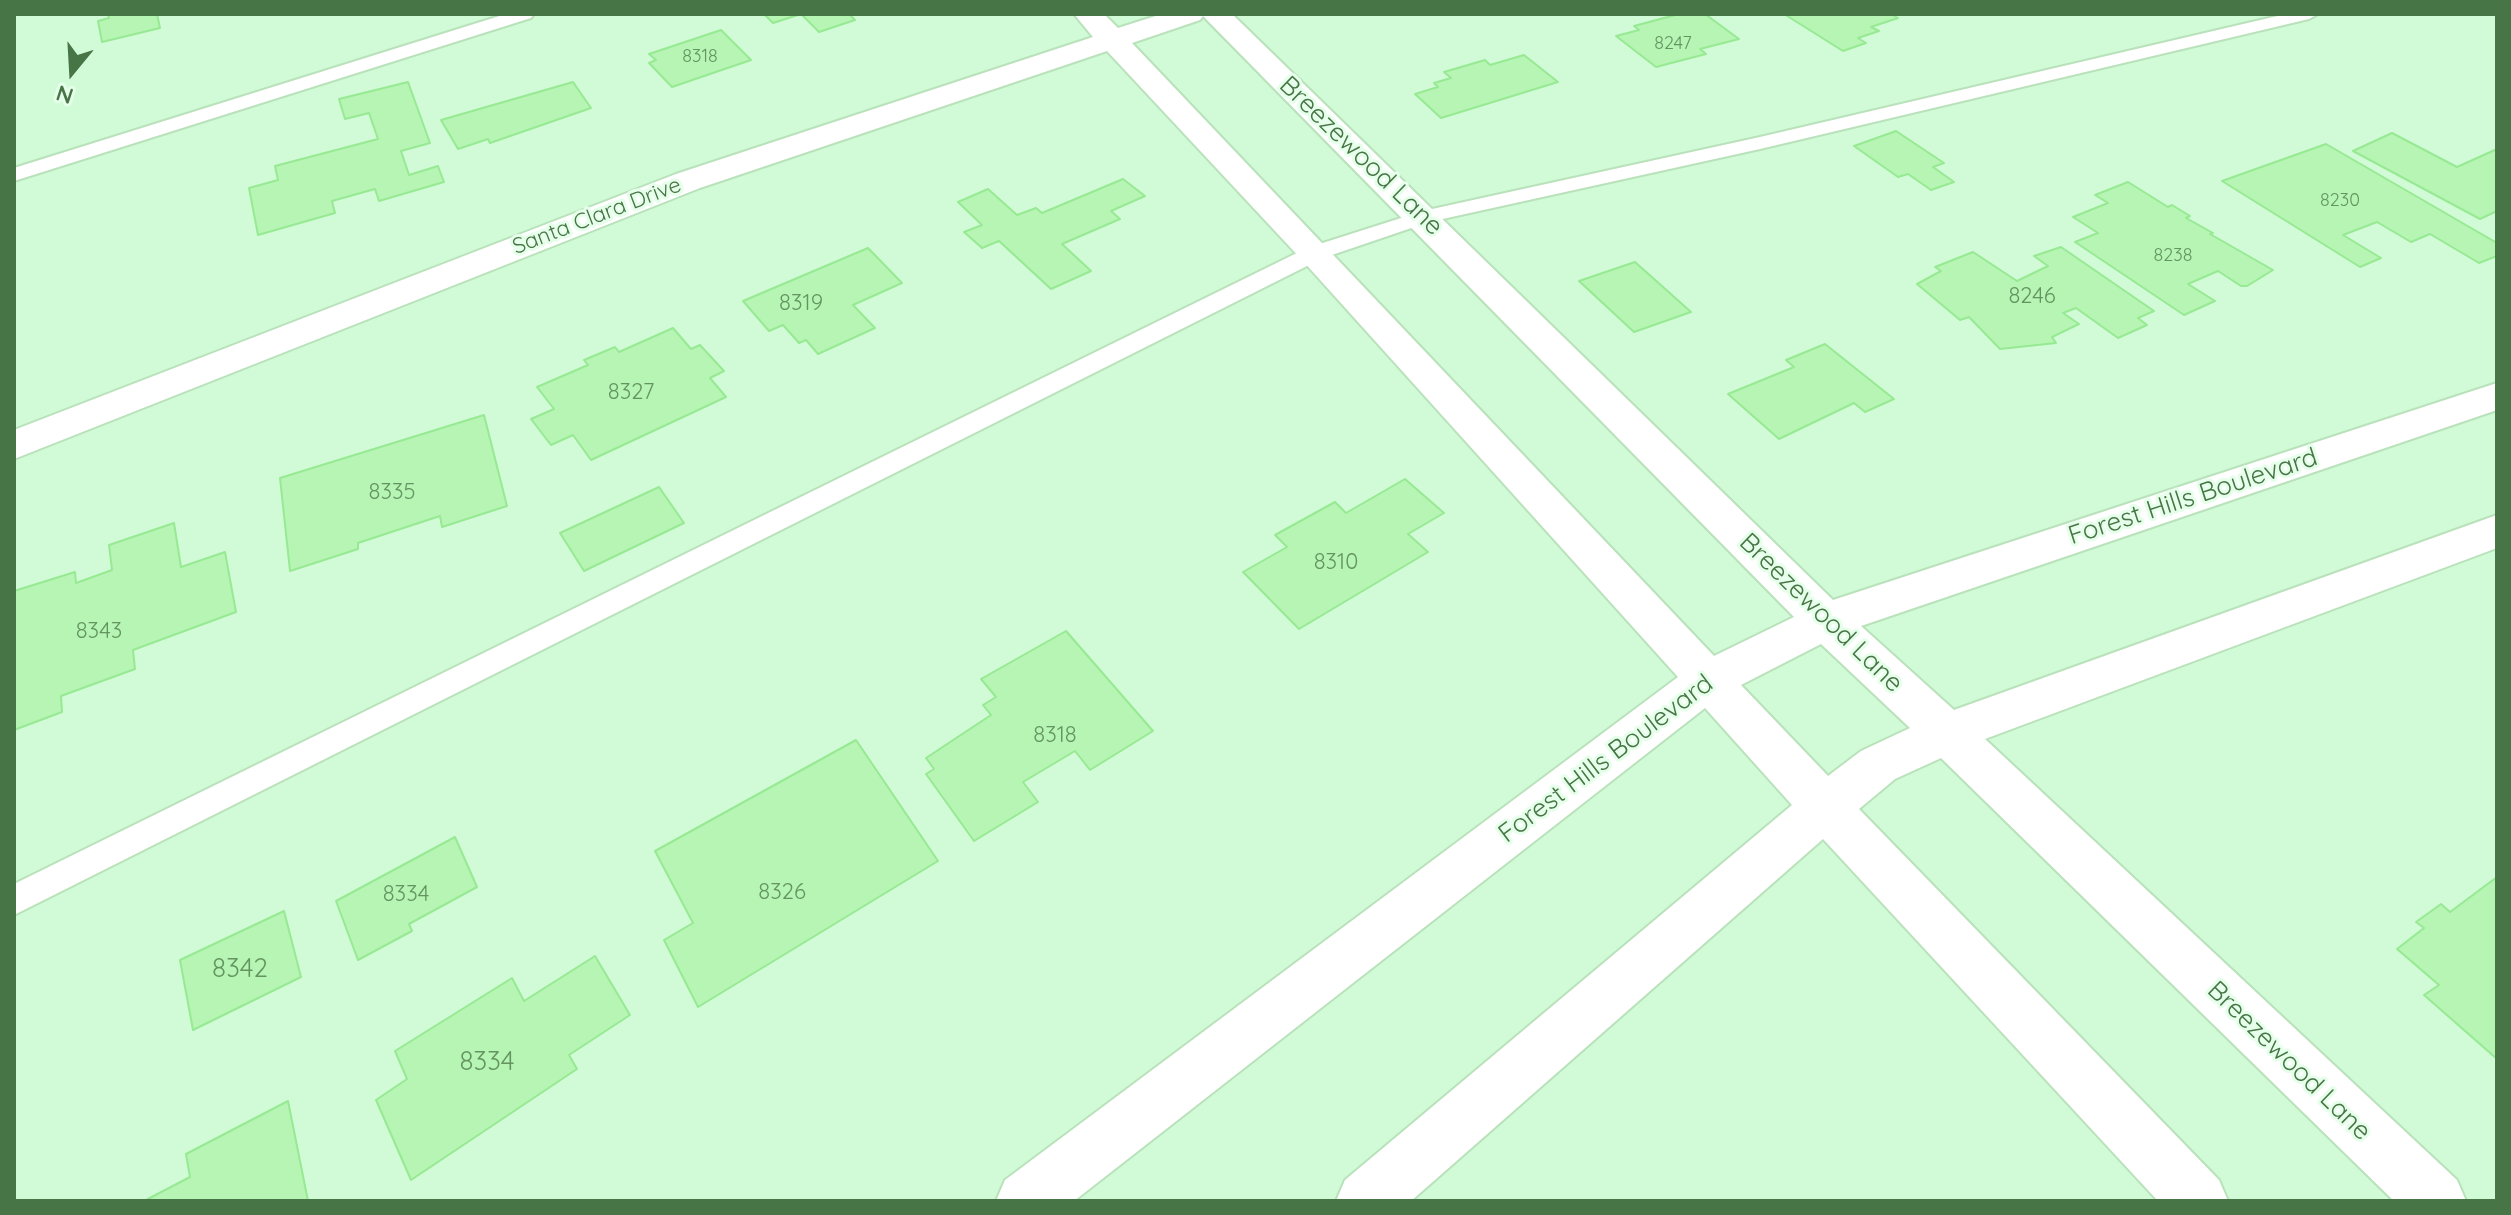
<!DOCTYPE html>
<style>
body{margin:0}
#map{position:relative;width:2511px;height:1215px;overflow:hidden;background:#ddfee3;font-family:Quicksand,sans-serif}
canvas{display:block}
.frame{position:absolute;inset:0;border:16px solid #487545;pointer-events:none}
.north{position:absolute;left:32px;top:32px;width:80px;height:80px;-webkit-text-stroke:6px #e5ffea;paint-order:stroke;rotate:198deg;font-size:22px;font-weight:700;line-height:32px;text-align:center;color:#487545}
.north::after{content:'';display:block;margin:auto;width:28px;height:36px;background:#487545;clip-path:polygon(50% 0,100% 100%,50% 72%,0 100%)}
</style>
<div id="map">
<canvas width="2511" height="1215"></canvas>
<div class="frame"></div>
<div class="north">N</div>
</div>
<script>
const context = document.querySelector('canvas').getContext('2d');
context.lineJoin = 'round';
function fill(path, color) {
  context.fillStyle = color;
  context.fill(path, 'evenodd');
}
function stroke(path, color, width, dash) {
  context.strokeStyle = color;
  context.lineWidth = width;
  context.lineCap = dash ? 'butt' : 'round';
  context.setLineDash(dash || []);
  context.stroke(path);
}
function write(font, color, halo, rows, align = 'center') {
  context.font = font + ' Quicksand,sans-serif';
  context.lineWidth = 6;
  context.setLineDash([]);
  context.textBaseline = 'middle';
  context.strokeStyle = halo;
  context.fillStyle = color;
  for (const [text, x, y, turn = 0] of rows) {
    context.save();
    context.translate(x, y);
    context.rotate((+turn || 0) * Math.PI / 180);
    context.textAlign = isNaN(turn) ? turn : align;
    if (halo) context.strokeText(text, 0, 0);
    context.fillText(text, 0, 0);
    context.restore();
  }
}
const residential = new Path2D(`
 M 14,14 L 2497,14 L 2497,1201 L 14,1201 Z`);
const building = new Path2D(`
 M 108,14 L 157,14 L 160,28 L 102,42 L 98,21 L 109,18 Z
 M 764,14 L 801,14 L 773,23 Z
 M 801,14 L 849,14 L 855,20 L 819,32 Z
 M 1679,14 L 1705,14 L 1739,39 L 1700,49 L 1706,54 L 1656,67 L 1616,36 L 1639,30 L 1634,26 Z
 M 1784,14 L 1891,14 L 1898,18 L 1871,27 L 1879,31 L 1858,38 L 1866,43 L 1843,51 Z
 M 721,30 L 751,60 L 672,87 L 649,63 L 656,60 L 649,54 Z
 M 1524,55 L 1558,82 L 1441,118 L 1415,94 L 1438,87 L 1434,83 L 1451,78 L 1444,72 L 1485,60 L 1490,65 Z
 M 408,82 L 430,143 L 401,151 L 409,175 L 438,166 L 444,182 L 379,201 L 375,189 L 332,201 L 335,213 L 258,235 L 249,188 L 278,180 L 275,166 L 378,139 L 369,113 L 345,119 L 339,99 Z
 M 573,82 L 591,108 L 490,143 L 488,139 L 458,149 L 441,120 Z
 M 1896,131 L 1944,163 L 1933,167 L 1954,182 L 1931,190 L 1908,174 L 1898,177 L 1854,146 Z
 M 2392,133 L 2457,167 L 2497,149 L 2497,211 L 2480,219 L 2353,151 Z
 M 2326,144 L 2497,243 L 2497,256 L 2479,263 L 2430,234 L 2411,242 L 2377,222 L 2343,235 L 2381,258 L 2360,267 L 2222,181 Z
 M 1123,179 L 1145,196 L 1111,211 L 1120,219 L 1062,244 L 1091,271 L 1051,289 L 999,241 L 982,248 L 964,232 L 982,225 L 958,202 L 988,189 L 1017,215 L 1036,208 L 1042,213 Z
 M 2128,182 L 2168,207 L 2172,205 L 2190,216 L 2186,218 L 2213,233 L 2210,234 L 2273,270 L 2247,286 L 2241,286 L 2218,271 L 2188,284 L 2215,301 L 2184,315 L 2075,242 L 2098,233 L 2073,217 L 2108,203 L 2095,195 Z
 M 2061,247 L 2154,311 L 2138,318 L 2147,325 L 2118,338 L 2076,308 L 2063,313 L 2079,324 L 2052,337 L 2056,343 L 2000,349 L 1969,317 L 1960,320 L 1917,284 L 1941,271 L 1935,267 L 1973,252 L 2017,281 L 2048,266 L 2034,256 Z
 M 868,248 L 902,283 L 853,305 L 875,328 L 818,354 L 806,340 L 799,343 L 783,325 L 769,331 L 743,301 Z
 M 1635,262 L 1691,312 L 1634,332 L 1579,281 Z
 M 673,328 L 691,349 L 700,345 L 724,371 L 710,378 L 726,397 L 591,460 L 573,435 L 551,445 L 531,419 L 554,409 L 537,387 L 588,365 L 584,360 L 615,347 L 619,352 Z
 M 1825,344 L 1894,399 L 1865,412 L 1854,403 L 1779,439 L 1728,394 L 1794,367 L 1786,360 Z
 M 484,415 L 507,506 L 442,527 L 440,516 L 358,543 L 358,549 L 290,571 L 280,478 Z
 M 1405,479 L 1444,513 L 1408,534 L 1428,552 L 1299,629 L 1243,572 L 1287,547 L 1275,535 L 1335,502 L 1346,513 Z
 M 659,487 L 684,523 L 584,571 L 560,533 Z
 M 174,523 L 181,567 L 225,552 L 236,612 L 133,650 L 135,669 L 61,696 L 62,712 L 14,730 L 14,591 L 75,572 L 76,583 L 112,570 L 109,545 Z
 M 1066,631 L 1153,731 L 1090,770 L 1075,751 L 1023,782 L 1038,802 L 974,841 L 926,774 L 934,769 L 926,758 L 991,715 L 983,705 L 996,697 L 981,679 Z
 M 856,740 L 938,861 L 698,1007 L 664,940 L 693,923 L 655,851 Z
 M 455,837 L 477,887 L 409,924 L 412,931 L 358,960 L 336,901 Z
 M 2497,877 L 2497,1059 L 2424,995 L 2439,985 L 2397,949 L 2424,928 L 2416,922 L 2441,904 L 2450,912 Z
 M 284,911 L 301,977 L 193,1030 L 180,960 Z
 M 595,956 L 630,1015 L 569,1055 L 577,1069 L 411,1180 L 376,1100 L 407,1079 L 395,1051 L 512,978 L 524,1001 Z
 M 288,1101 L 308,1201 L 144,1201 L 190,1177 L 186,1154 Z`);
const service = new Path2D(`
 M 506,14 L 534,14 L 531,18 L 14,181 L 14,168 Z
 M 2286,14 L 2318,14 L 2309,19 L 1760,149 L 1429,222 L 1323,258 L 14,915 L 14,884 L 1307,248 L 1423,211 L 1760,137 Z`);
const minor = new Path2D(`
 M 1074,14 L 1104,14 L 1118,28 L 1162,14 L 1232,14 L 1833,600 L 2497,383 L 2497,410 L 1861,626 L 1954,710 L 2497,515 L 2497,548 L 1985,739 L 2457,1180 L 2466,1201 L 2394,1201 L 1941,758 L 1895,779 L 1859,809 L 2219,1180 L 2228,1201 L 2158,1201 L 1823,839 L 1411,1201 L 1336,1201 L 1345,1180 L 1792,805 L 1705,708 L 1074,1201 L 996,1201 L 1005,1180 L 1678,677 L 1303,261 L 1107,51 L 700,188 L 14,459 L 14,430 L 676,174 L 1093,37 ZM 1203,16 L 1794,617 L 1714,656 L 1132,43 L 1200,20 ZM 1821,644 L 1910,728 L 1861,751 L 1828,776 L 1741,685 Z`);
const farNumbernames = [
 ["8247",1673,44],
 ["8318",700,57],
 ["8230",2340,201],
 ["8238",2173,256]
];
const farStreetnames = [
 ["Santa Clara Drive",597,216,-21]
];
const numberNames = [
 ["8246",2032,296],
 ["8319",801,303],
 ["8327",631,392],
 ["8335",392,492],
 ["8310",1336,562],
 ["8343",99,631],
 ["8318",1055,735],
 ["8326",782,892],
 ["8334",406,894]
];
const streetNames = [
 ["Breezewood Lane",1361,156,44],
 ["Forest Hills Boulevard",2193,497,-18],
 ["Breezewood Lane",1821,613,44],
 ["Forest Hills Boulevard",1606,759,-37],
 ["Breezewood Lane",2289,1061,44]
];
const nearNumbernames = [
 ["8342",240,969],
 ["8334",487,1062]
];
fill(residential, '#d1fbd7');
fill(building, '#b6f5b3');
stroke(building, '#97e993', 2);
stroke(service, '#b9e2bb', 4);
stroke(minor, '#b9e2bb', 4);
fill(service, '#fff');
fill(minor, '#fff');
write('18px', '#649560', null, farNumbernames);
write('22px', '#487545', '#e5ffea', farStreetnames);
write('22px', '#649560', null, numberNames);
write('26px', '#487545', '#e5ffea', streetNames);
write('26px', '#649560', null, nearNumbernames);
</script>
